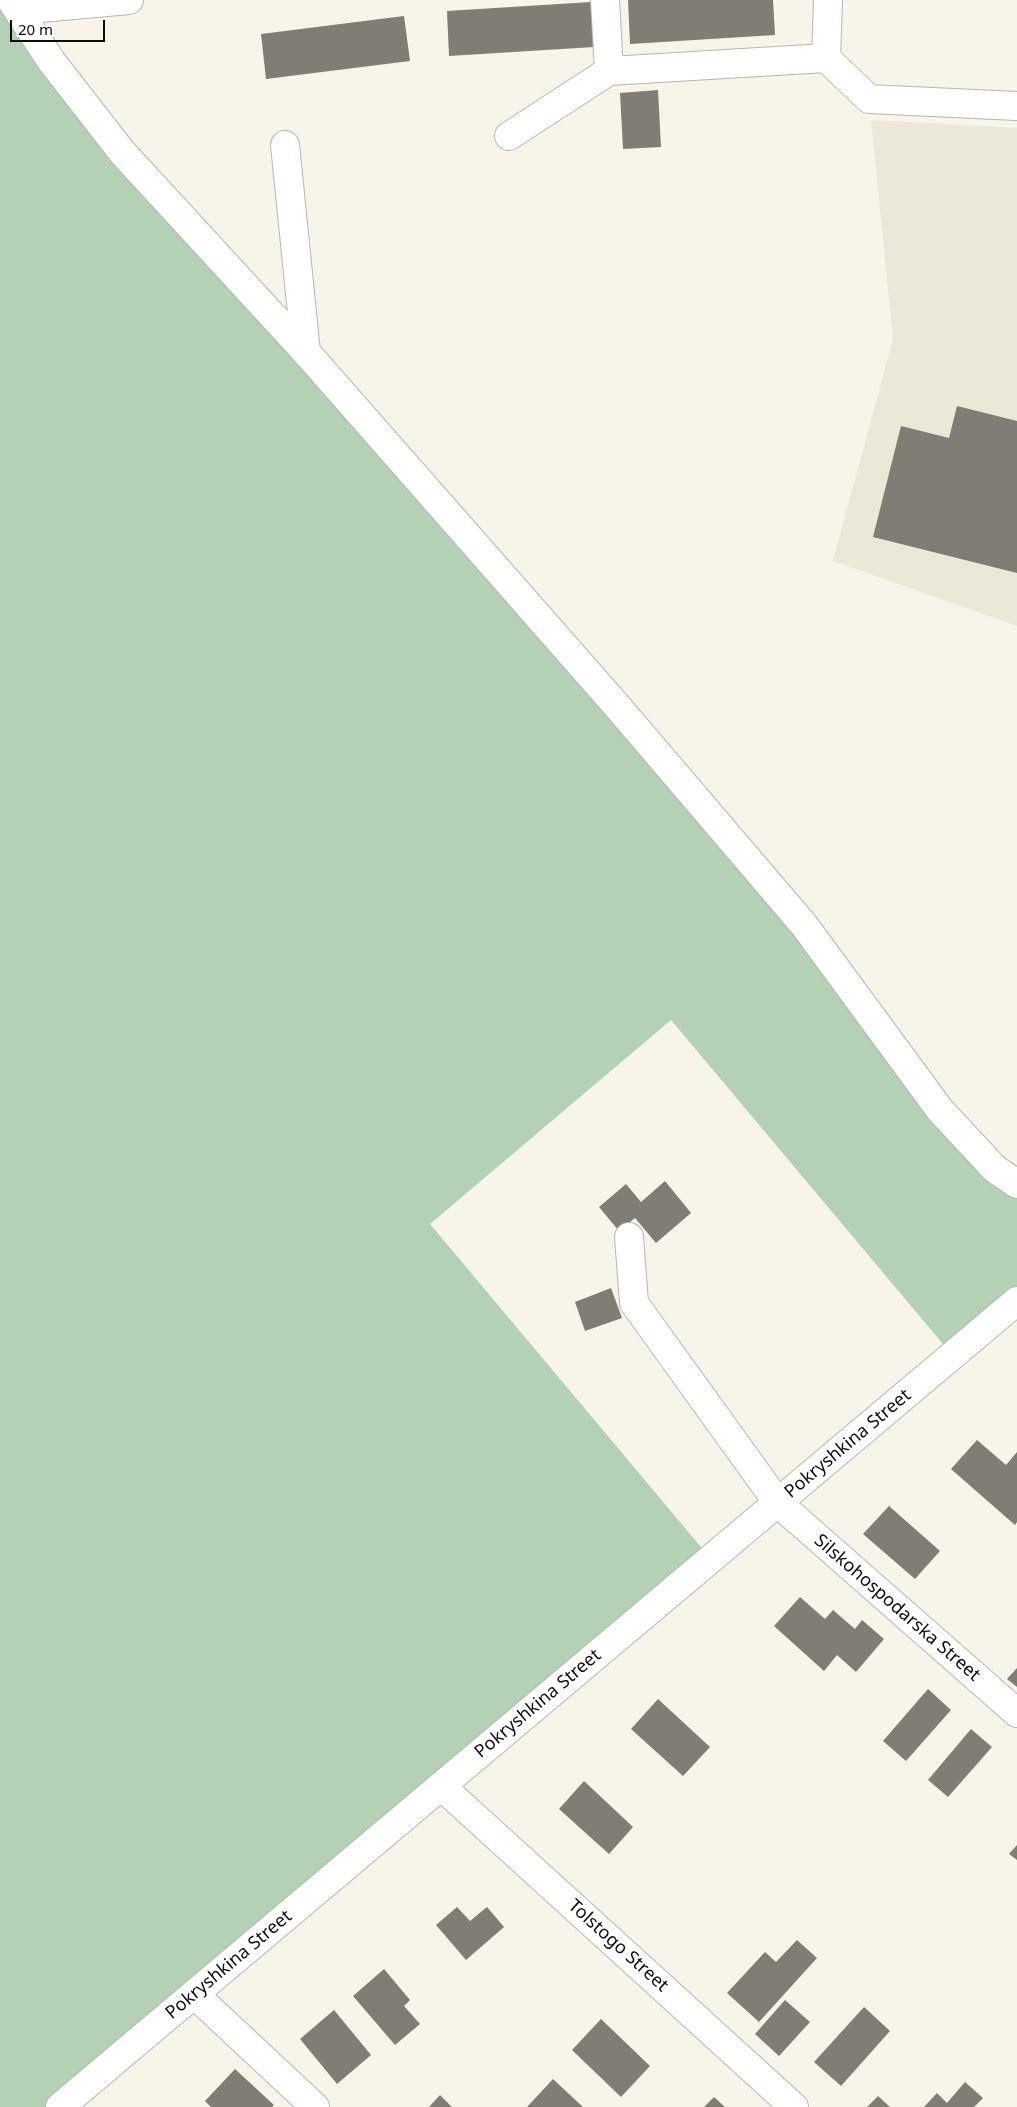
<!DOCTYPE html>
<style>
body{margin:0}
#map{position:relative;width:1017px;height:2107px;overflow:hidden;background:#f7f4ea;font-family:"Noto Sans",sans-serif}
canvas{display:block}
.scale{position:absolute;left:10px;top:20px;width:95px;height:22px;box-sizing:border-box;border:2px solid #0d0c09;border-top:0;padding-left:6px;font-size:15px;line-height:18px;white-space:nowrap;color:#0d0c09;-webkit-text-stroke:4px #fff;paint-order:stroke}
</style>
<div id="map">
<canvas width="1017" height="2107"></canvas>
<div class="scale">20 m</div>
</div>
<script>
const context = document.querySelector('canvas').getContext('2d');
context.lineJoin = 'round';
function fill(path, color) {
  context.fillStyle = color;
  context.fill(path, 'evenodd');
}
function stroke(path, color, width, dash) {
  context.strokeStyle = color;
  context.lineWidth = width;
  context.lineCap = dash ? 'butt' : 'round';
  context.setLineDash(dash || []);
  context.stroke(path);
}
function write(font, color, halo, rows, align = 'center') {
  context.font = font + ' "Noto Sans",sans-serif';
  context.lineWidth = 4;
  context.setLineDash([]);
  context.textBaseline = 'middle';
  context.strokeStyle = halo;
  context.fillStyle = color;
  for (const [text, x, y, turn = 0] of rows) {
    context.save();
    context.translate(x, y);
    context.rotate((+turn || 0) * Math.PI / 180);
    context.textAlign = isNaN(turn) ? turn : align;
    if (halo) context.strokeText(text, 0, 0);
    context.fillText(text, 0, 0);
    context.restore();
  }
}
const built = new Path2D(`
 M 871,120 L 1017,128 L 1017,626 L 833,561 L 893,339 Z`);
const green = new Path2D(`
 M 0,0 L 18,10 L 1017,1184 L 1017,1301 L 953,1356 L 671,1020 L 430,1224 L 711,1559 L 60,2107 L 0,2107 Z`);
const building = new Path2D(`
 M 628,0 L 773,0 L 775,35 L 630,44 Z
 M 591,2 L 594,47 L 449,56 L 447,11 Z
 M 404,16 L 410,61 L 266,79 L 261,34 Z
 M 658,90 L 661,147 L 623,149 L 620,93 Z
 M 957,406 L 1017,421 L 1017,573 L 873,537 L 901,426 L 949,438 Z
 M 665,1181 L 691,1213 L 656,1243 L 635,1218 L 619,1231 L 599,1207 L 626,1184 L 641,1202 Z
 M 611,1288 L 622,1318 L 585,1331 L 575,1302 Z
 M 977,1440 L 1006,1465 L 1017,1452 L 1017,1522 L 1015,1525 L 951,1469 Z
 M 889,1506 L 940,1551 L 915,1579 L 863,1534 Z
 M 800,1597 L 825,1619 L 833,1610 L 855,1629 L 862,1620 L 884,1639 L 856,1672 L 837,1655 L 824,1671 L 774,1626 Z
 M 1017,1668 L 1017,1687 L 1007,1679 Z
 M 928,1689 L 951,1710 L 906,1761 L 883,1741 Z
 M 658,1699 L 710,1747 L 683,1776 L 631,1729 Z
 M 971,1729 L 992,1747 L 948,1797 L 928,1780 Z
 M 584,1781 L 633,1827 L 609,1854 L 559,1809 Z
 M 1017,1845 L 1017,1860 L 1009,1854 Z
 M 457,1907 L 470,1921 L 487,1907 L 504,1927 L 466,1960 L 436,1925 Z
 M 797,1940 L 817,1958 L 759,2022 L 727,1993 L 765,1952 L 776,1962 Z
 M 384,1969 L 410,2000 L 404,2006 L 420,2024 L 395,2045 L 353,1996 Z
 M 785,2000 L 810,2022 L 779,2056 L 755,2034 Z
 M 864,2007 L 890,2031 L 841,2086 L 814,2062 Z
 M 334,2010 L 371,2055 L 337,2084 L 300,2039 Z
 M 601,2019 L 650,2066 L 621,2097 L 572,2050 Z
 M 235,2069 L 274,2105 L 272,2107 L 211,2107 L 205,2101 Z
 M 553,2079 L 583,2107 L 527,2107 Z
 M 965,2082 L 983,2098 L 974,2107 L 924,2107 L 937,2093 L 947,2103 Z
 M 440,2095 L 452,2107 L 429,2107 Z
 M 878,2096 L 890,2107 L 867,2107 Z
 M 714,2097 L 725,2107 L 704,2107 Z`);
const minor = new Path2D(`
 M 11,0 L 52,62 L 122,152 L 306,352 L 617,706 L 804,925 L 940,1110 L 995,1169 L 1017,1184
 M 605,0 L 609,71
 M 18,10 L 129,0
 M 826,58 L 828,0
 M 509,136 L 609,71 L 826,58 L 869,99 L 1017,106
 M 285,145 L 306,352
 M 629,1237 L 634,1303 L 778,1503 L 1017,1713
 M 441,1786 L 794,2107
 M 194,1994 L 315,2107
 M 60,2107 L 1017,1301`);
const streetNames = [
 ["Pokryshkina Street",848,1444,-40],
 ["Silskohospodarska Street",897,1608,41],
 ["Pokryshkina Street",538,1704,-40],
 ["Tolstogo Street",618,1946,42],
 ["Pokryshkina Street",229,1965,-40]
];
fill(built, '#ebe8d7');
fill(green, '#b4d1b6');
fill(building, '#7f7d74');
stroke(minor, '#b8b6ad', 30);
stroke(minor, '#fff', 28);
write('18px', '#0d0c09', '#fff', streetNames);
</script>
